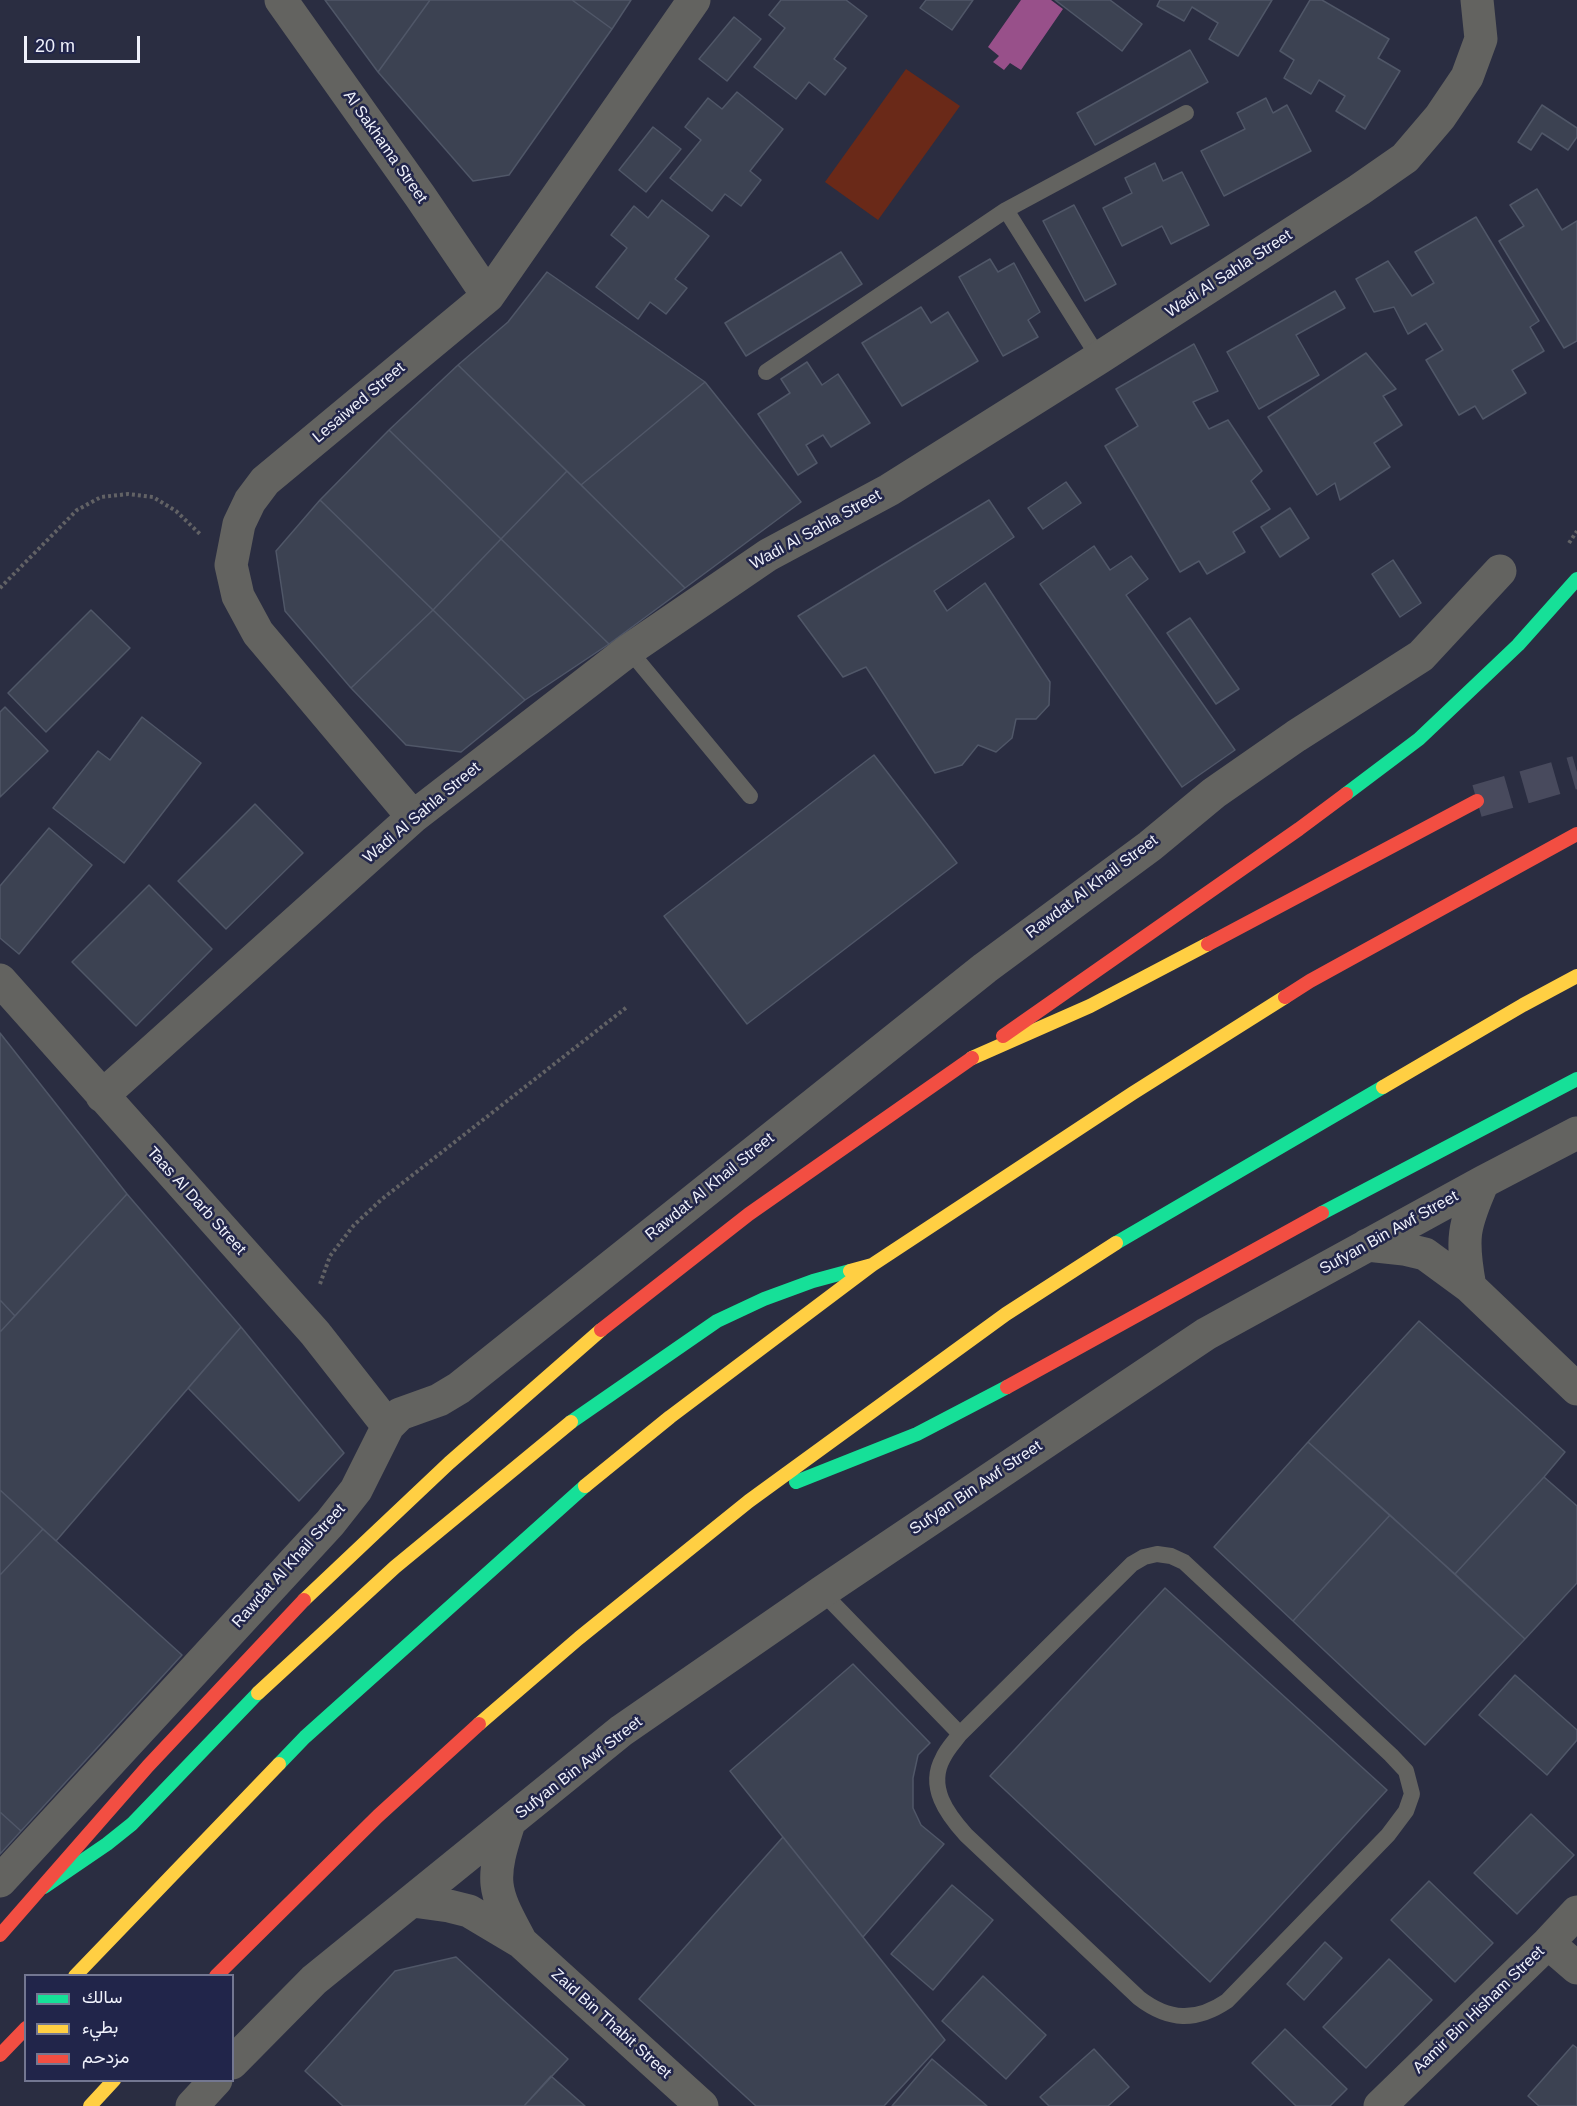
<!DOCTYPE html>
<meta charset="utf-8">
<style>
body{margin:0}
#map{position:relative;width:1577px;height:2106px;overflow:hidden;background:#2a2d41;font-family:Helvetica,Vazirmatn,sans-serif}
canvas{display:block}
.legend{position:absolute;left:24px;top:1974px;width:210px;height:108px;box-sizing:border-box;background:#21254a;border:2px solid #737791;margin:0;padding:8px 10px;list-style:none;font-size:18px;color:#eff1fb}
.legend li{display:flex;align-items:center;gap:12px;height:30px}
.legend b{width:30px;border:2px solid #737791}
.scale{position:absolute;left:24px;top:36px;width:116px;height:27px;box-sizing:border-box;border:3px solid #eff1fb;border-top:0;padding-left:8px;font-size:18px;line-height:21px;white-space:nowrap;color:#eff1fb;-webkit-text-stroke:4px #21254a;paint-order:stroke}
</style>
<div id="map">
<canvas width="1577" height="2106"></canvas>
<ul class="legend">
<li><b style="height:8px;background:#16e098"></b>سالك</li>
<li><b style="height:8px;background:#ffcf43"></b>بطيء</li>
<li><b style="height:8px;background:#f24e42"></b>مزدحم</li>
</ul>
<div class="scale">20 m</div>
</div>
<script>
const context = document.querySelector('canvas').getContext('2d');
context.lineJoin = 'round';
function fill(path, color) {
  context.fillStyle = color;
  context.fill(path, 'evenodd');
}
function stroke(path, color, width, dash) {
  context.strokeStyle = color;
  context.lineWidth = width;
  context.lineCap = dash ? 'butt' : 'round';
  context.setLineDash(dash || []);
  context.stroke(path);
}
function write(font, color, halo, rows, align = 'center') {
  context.font = font + ' Helvetica,sans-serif';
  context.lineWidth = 5;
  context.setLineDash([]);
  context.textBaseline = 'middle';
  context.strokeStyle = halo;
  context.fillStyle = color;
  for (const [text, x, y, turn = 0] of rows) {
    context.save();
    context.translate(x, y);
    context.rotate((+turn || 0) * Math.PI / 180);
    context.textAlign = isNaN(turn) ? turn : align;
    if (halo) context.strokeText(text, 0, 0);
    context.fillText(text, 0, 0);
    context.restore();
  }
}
const green = new Path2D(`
 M 906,69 L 960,106 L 878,220 L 825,182 Z`);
const water = new Path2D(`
 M 1021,0 L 1051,0 L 1063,9 L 1021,70 L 1010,63 L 1004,70 L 993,62 L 999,56 L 988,47 Z`);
const building = new Path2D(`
 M 325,0 L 430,0 L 378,72 Z
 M 430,0 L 572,0 L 612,29 L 509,175 L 473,181 L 378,72 Z
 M 572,0 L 631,0 L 612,29 Z
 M 781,0 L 846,0 L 867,16 L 834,59 L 846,68 L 825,95 L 809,82 L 796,99 L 754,67 L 785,28 L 769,15 Z
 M 926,0 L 973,0 L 952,30 L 920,8 Z
 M 1055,0 L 1110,0 L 1142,24 L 1122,51 Z
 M 1160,0 L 1272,0 L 1238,56 L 1209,39 L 1218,23 L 1192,7 L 1184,21 L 1157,6 Z
 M 1310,0 L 1322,0 L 1389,39 L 1378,58 L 1400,71 L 1365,129 L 1336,111 L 1345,96 L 1319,80 L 1311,94 L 1284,78 L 1294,60 L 1280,51 Z
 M 734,17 L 761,39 L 727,81 L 699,59 Z
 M 1190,50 L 1208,82 L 1095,145 L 1077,113 Z
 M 737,92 L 783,129 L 750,171 L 761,180 L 741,206 L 725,194 L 712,211 L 670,178 L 701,140 L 685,127 L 708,98 L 722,109 Z
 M 1266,98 L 1273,113 L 1287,105 L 1311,151 L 1224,196 L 1201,151 L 1245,129 L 1237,113 Z
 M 1542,105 L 1577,128 L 1577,137 L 1568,150 L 1542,133 L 1531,150 L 1518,142 Z
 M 653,127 L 681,149 L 646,192 L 619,170 Z
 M 1155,163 L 1163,181 L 1182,172 L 1209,225 L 1171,244 L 1162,226 L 1122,246 L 1103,208 L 1132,193 L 1125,178 Z
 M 1537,189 L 1562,230 L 1577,221 L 1577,341 L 1564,348 L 1499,241 L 1524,226 L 1510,205 Z
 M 662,200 L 709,236 L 675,279 L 687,288 L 666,314 L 650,302 L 638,319 L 596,287 L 627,248 L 611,235 L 634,206 L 648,218 Z
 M 1074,205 L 1116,284 L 1085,301 L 1043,221 Z
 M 1476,217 L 1539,321 L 1530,327 L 1544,351 L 1512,370 L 1526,393 L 1483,419 L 1475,406 L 1459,415 L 1426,360 L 1443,350 L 1426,323 L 1408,334 L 1394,307 L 1374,312 L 1356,279 L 1388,261 L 1412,296 L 1434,283 L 1415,252 Z
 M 841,252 L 862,284 L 746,356 L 725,323 Z
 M 990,259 L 998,272 L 1014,263 L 1040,312 L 1028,320 L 1038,337 L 1003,356 L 959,277 Z
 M 547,272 L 705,382 L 581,485 L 458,365 L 508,322 Z
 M 1335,291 L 1345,308 L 1296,335 L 1319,375 L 1259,409 L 1227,352 Z
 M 921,307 L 931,323 L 948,312 L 978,361 L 902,406 L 862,343 Z
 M 1194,344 L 1218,391 L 1193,402 L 1209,429 L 1228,420 L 1262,471 L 1251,481 L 1270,509 L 1233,532 L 1245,552 L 1207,574 L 1199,561 L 1180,572 L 1105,446 L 1138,426 L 1116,389 Z
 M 1366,353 L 1396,389 L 1383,396 L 1402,425 L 1374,443 L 1390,467 L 1340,500 L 1335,483 L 1317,495 L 1268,417 Z
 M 807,362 L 822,385 L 838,374 L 870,423 L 831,447 L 823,435 L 806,445 L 817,463 L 798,475 L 758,414 L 790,393 L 781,379 Z
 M 458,365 L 567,471 L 501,539 L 389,430 Z
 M 705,382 L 801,502 L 685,588 L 581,485 Z
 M 389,430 L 501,539 L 433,610 L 320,500 Z
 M 567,471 L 685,588 L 609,644 L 501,539 Z
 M 1066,482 L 1081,503 L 1043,529 L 1028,508 Z
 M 320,500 L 433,610 L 351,688 L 285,611 L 276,551 Z
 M 989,500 L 1014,537 L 934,591 L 947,611 L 985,583 L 1050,682 L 1049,705 L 1036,719 L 1016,719 L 1012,738 L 996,752 L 978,745 L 962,765 L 935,773 L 866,667 L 843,677 L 798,616 Z
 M 1290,508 L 1309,538 L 1280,557 L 1261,527 Z
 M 501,539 L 609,644 L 525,700 L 433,610 Z
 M 1094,546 L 1110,570 L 1131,556 L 1148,579 L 1126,595 L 1235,750 L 1182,787 L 1040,584 Z
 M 1393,560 L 1421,603 L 1400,617 L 1372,574 Z
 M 91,610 L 130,648 L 46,732 L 8,693 Z
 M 433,610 L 525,700 L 461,752 L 406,745 L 351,688 Z
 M 1190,618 L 1239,689 L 1216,704 L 1167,633 Z
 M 5,707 L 48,751 L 0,797 L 0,712 Z
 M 142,717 L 201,763 L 124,863 L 53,808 L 98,751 L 110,760 Z
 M 874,755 L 957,863 L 747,1024 L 664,916 Z
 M 255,804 L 303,853 L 226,929 L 178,881 Z
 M 49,828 L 92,865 L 19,954 L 0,938 L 0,886 Z
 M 149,885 L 212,949 L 136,1026 L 72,962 Z
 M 0,1033 L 127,1194 L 15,1316 L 0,1300 Z
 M 127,1194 L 241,1327 L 56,1541 L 0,1490 L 0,1332 Z
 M 0,1300 L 15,1316 L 0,1332 Z
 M 1419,1321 L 1565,1452 L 1544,1477 L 1455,1574 L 1308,1442 Z
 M 241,1327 L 344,1453 L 299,1501 L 188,1388 Z
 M 1308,1442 L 1390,1515 L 1293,1621 L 1214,1547 Z
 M 1544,1477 L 1577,1506 L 1577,1583 L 1525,1639 L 1455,1574 Z
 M 0,1490 L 43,1529 L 0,1575 Z
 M 1390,1515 L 1525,1639 L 1425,1745 L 1293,1621 Z
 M 43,1529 L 182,1655 L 21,1831 L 0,1812 L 0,1575 Z
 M 1165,1588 L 1387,1790 L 1210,1982 L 990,1776 Z
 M 853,1664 L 930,1743 L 918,1755 L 913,1778 L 913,1808 L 921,1825 L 944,1844 L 863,1937 L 730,1771 Z
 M 1515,1675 L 1577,1730 L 1577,1740 L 1547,1775 L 1479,1715 Z
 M 0,1812 L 21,1831 L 0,1854 Z
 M 1531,1814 L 1574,1855 L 1517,1914 L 1474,1873 Z
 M 783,1837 L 945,2040 L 884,2106 L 756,2106 L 639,1999 Z
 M 1429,1881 L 1493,1943 L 1455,1982 L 1391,1920 Z
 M 952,1885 L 993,1920 L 933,1990 L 891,1954 Z
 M 1325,1942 L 1342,1958 L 1304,2000 L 1287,1984 Z
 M 456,1957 L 568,2059 L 524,2106 L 343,2106 L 305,2071 L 395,1971 Z
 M 1389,1959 L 1432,2000 L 1366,2068 L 1323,2027 Z
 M 983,1976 L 1046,2035 L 1006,2079 L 942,2021 Z
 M 1285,2029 L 1347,2089 L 1330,2106 L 1296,2106 L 1252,2063 Z
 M 1573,2045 L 1577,2048 L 1577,2106 L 1539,2106 L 1528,2096 Z
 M 1094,2049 L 1129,2087 L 1108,2106 L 1049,2106 L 1040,2097 Z
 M 932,2059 L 987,2106 L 892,2106 Z
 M 551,2076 L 585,2106 L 524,2106 Z`);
const highwayTunnel = new Path2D(`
 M 1477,801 L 1577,772`);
const path = new Path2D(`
 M 1569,543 L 1577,531
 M 0,588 L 77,510 L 101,497 L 128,494 L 153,497 L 176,511 L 201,535
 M 320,1284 L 330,1256 L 354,1225 L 382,1199 L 627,1007`);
const lane = new Path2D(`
 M 1006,210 L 1099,358
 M 766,372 L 1006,210 L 1186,113
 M 629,650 L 750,796
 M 1157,1554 L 1171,1556 L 1184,1562 L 1391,1755 L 1406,1771 L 1412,1794 L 1406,1811 L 1388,1835 L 1227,2001 C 1196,2022 1169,2021 1139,1998 L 966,1835 C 947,1814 927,1787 943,1758 C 947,1749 954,1742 960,1734 L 1132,1564 L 1144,1557 Z
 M 822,1592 L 960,1734`);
const street = new Path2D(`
 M 281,0 L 420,196 L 488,296
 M 413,817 L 258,633 L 238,596 L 231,565 L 239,524 L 250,501 L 265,481 L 488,296 L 694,0
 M 0,980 L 315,1333 L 388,1426
 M 102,1096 L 413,817 L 629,650 L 768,555 L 889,490 L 1099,358 L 1359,190 L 1405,158 L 1440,117 L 1467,77 L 1481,39 L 1477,0
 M 1367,1245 L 1404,1249 L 1425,1254 L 1470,1287 L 1577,1389
 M 1470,1287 C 1461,1238 1463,1227 1483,1182
 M 509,1823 C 503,1842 495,1864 497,1884 C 499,1904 512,1924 521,1942
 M 0,1881 L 330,1523 L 356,1490 L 388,1426 L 400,1414 L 439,1400 L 459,1388 L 985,968 L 1150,846 L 1214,793 L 1296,736 L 1421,656 L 1500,571
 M 413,1901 L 449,1906 L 469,1911 L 521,1942 L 702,2106
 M 1548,1943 L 1577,1968
 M 232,2063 L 314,1980 L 621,1731 L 822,1592 L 1206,1334 L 1483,1182 L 1577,1133
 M 192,2106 L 216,2080
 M 1380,2106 L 1548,1943 L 1577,1912`);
const fast = new Path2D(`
 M 1346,794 L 1419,739 L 1518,645 L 1577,579
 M 1322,1213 L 1577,1079
 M 1116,1243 L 1383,1087
 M 571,1422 L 717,1321 L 764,1299 L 813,1281 L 850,1271
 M 796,1482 L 917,1434 L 1007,1387
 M 279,1764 L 305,1737 L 585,1486
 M 44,1887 L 107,1844 L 132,1824 L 258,1693`);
const slow = new Path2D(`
 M 972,1058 L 1090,1006 L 1208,944
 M 1383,1087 L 1523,1005 L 1577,976
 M 850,1271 L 872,1265 L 1133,1093 L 1285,997
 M 585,1486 L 670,1417 L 872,1265
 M 749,1501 L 1006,1314 L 1116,1243
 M 304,1600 L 449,1463 L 601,1330
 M 258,1693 L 395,1567 L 571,1422
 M 479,1724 L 579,1638 L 749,1501
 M 75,1976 L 279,1764
 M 90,2106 L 114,2080`);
const jam = new Path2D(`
 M 1208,944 L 1477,801
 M 1285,997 L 1310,981 L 1577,834
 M 1003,1036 L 1299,829 L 1346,794
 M 601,1330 L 749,1214 L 972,1058
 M 1007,1387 L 1322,1213
 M 0,1935 L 148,1766 L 304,1600
 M 216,1976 L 378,1816 L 479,1724
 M 0,2055 L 26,2028`);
const streetNames = [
 ["Al Sakhama Street",385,147,55],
 ["Wadi Al Sahla Street",1229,274,-33],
 ["Lesaiwed Street",359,403,-40],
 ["Wadi Al Sahla Street",816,530,-29],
 ["Wadi Al Sahla Street",422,813,-40],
 ["Rawdat Al Khail Street",1092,887,-37],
 ["Rawdat Al Khail Street",710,1187,-39],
 ["Taas Al Darb Street",196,1201,48],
 ["Sufyan Bin Awf Street",1389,1233,-29],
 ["Sufyan Bin Awf Street",976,1488,-34],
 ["Rawdat Al Khail Street",289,1566,-48],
 ["Sufyan Bin Awf Street",579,1768,-38],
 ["Aamir Bin Hisham Street",1479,2010,-44],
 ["Zaid Bin Thabit Street",611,2024,42]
];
fill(green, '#6a2918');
fill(water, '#98508a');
fill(building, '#3c4252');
stroke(building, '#505768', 1.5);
stroke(highwayTunnel, '#484a5d', 33, [33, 16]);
stroke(path, '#626265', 4, [3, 3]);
stroke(lane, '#636360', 16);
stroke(street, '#636360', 33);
stroke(fast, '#16e098', 14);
stroke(slow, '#ffcf43', 14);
stroke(jam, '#f24e42', 14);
write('16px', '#eff1fb', '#21254a', streetNames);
</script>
